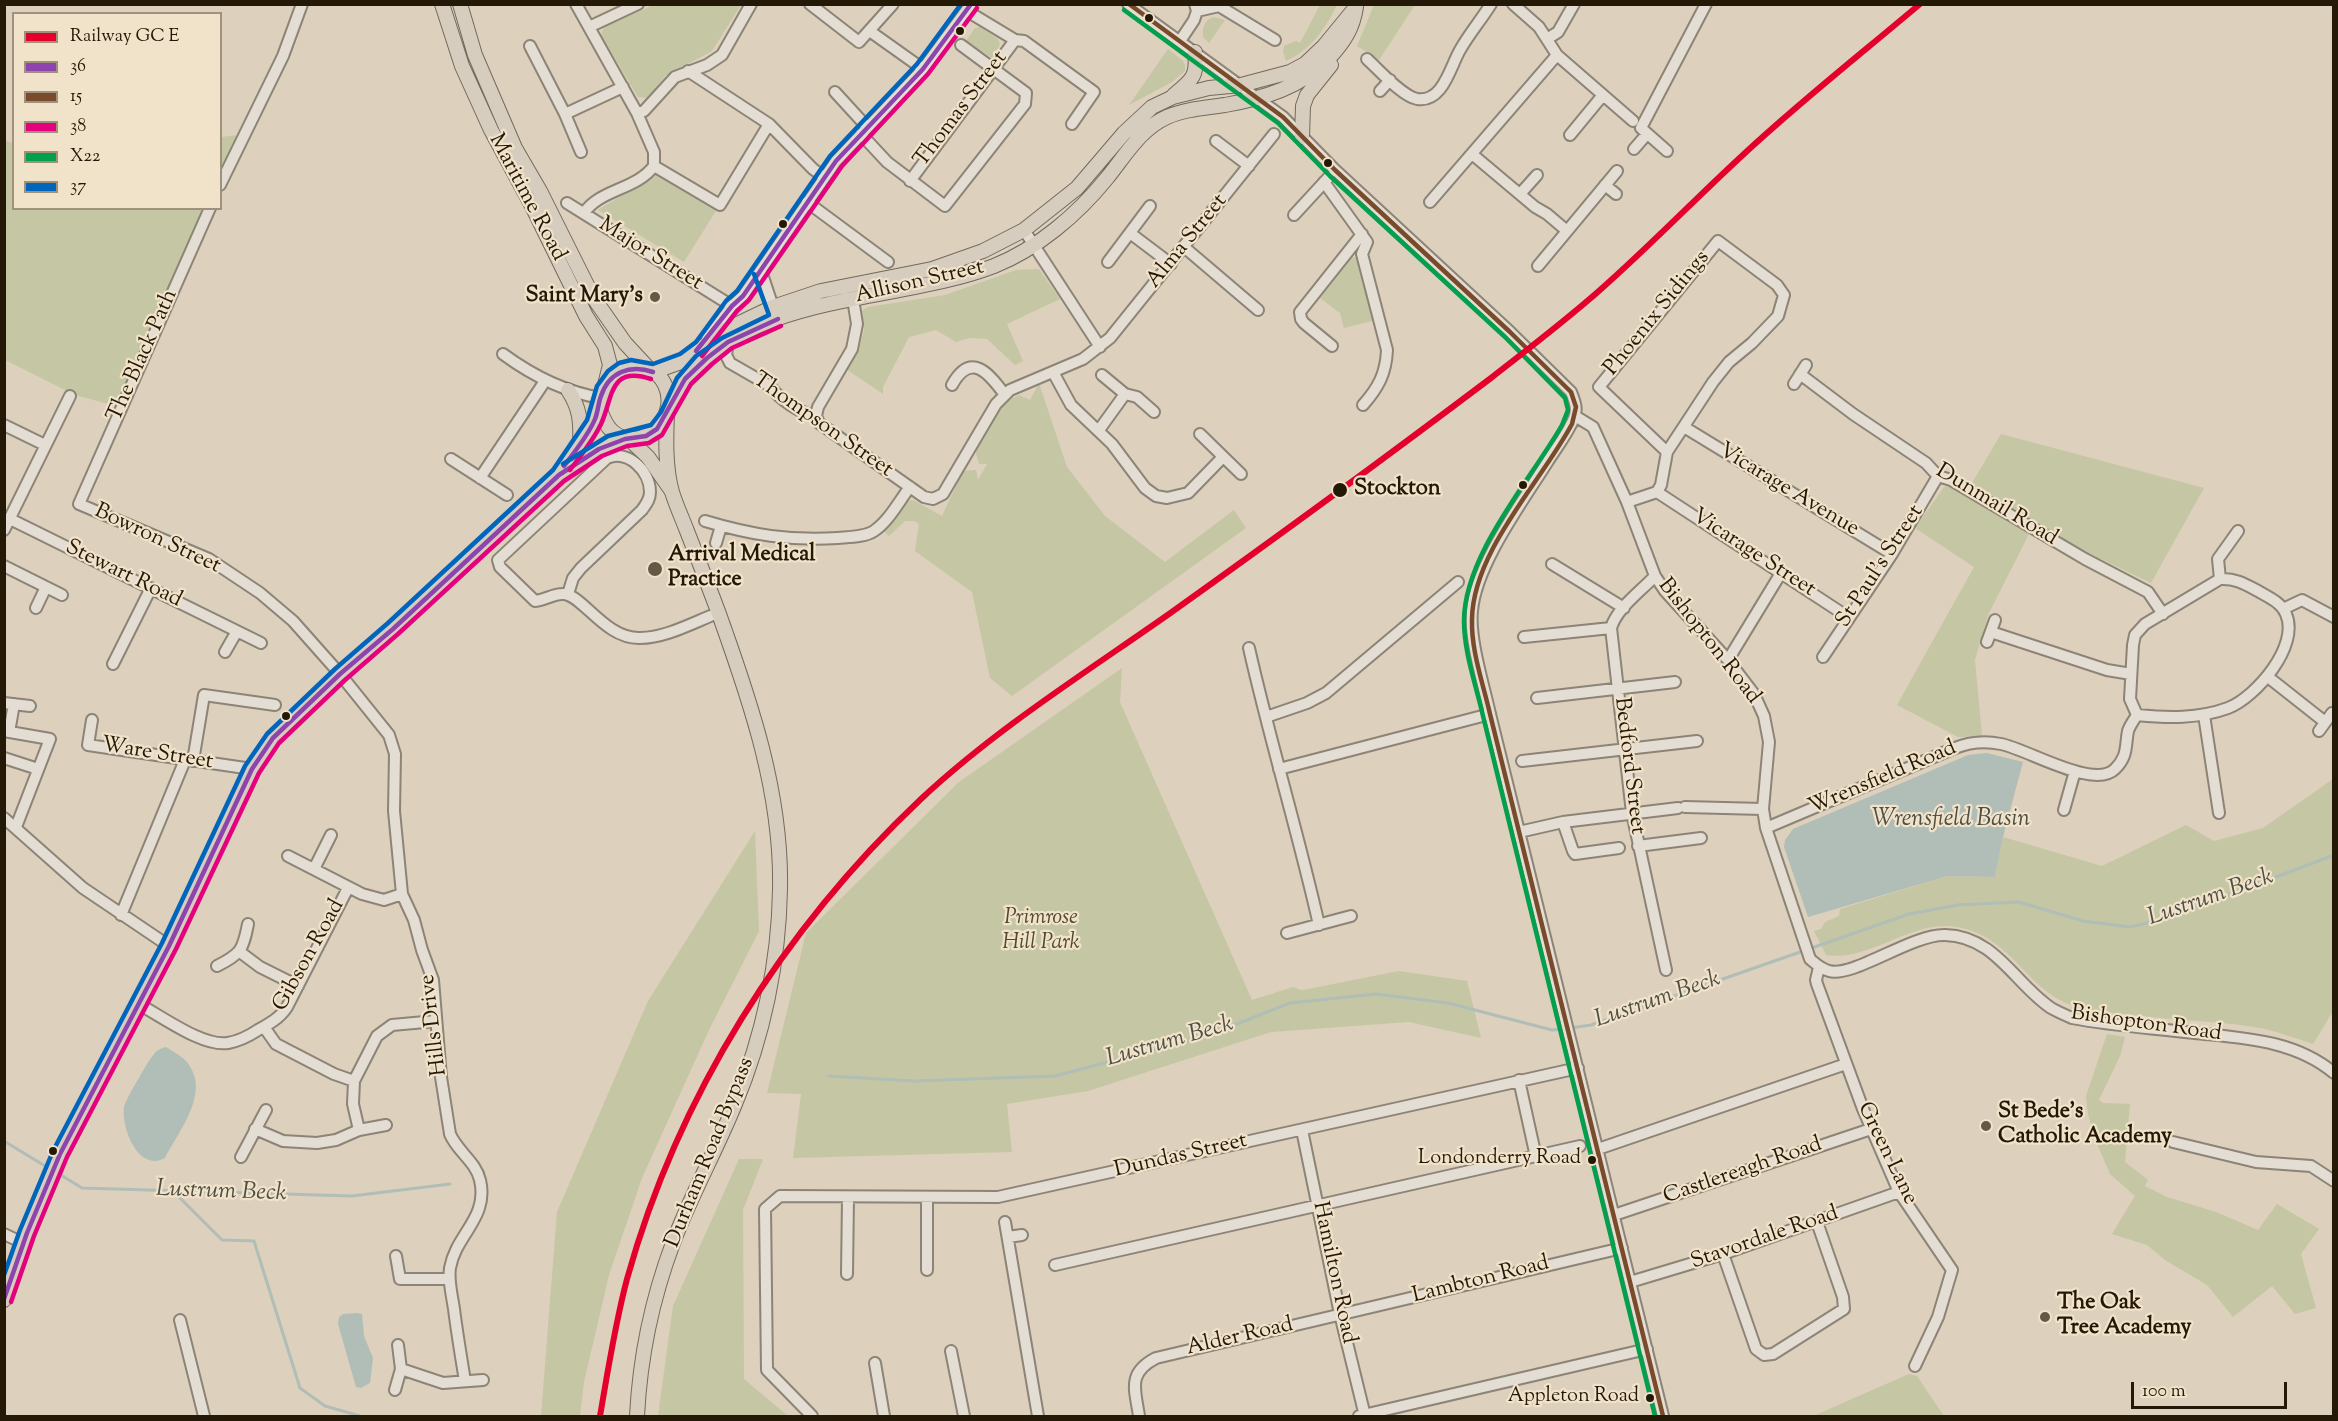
<!DOCTYPE html>
<style>
body{margin:0}
#map{position:relative;width:2338px;height:1421px;overflow:hidden;background:#ddd0bc;font-family:"Sorts Mill Goudy",serif}
canvas{display:block}
.frame{position:absolute;inset:0;border:6px solid #241807;pointer-events:none}
.legend{position:absolute;left:12px;top:12px;width:210px;height:198px;box-sizing:border-box;background:#f1e2ca;border:2px solid #9f917c;margin:0;padding:8px 10px;list-style:none;font-size:18px;color:#241807}
.legend li{display:flex;align-items:center;gap:12px;height:30px}
.legend b{width:30px;border:2px solid #9f917c}
.scale{position:absolute;left:2131px;top:1382px;width:156px;height:27px;box-sizing:border-box;border:3px solid #241807;border-top:0;padding-left:8px;font-size:18px;line-height:21px;white-space:nowrap;color:#241807;-webkit-text-stroke:4px #f1e2ca;paint-order:stroke}
</style>
<div id="map">
<canvas width="2338" height="1421"></canvas>
<div class="frame"></div>
<ul class="legend">
<li><b style="height:8px;background:#e4002b"></b>Railway GC E</li>
<li><b style="height:8px;background:#8e44ad"></b>36</li>
<li><b style="height:8px;background:#7a4b2a"></b>15</li>
<li><b style="height:8px;background:#e5007d"></b>38</li>
<li><b style="height:8px;background:#029f4d"></b>X22</li>
<li><b style="height:8px;background:#0065bd"></b>37</li>
</ul>
<div class="scale">100 m</div>
</div>
<script>
const context = document.querySelector('canvas').getContext('2d');
context.lineJoin = 'round';
function fill(path, color) {
  context.fillStyle = color;
  context.fill(path, 'evenodd');
}
function stroke(path, color, width, dash) {
  context.strokeStyle = color;
  context.lineWidth = width;
  context.lineCap = dash ? 'butt' : 'round';
  context.setLineDash(dash || []);
  context.stroke(path);
}
function write(font, color, halo, rows, align = 'center') {
  context.font = font + ' "Sorts Mill Goudy",serif';
  context.lineWidth = 4.5;
  context.setLineDash([]);
  context.textBaseline = 'middle';
  context.strokeStyle = halo;
  context.fillStyle = color;
  for (const [text, x, y, turn = 0] of rows) {
    context.save();
    context.translate(x, y);
    context.rotate((+turn || 0) * Math.PI / 180);
    context.textAlign = isNaN(turn) ? turn : align;
    if (halo) context.strokeText(text, 0, 0);
    context.fillText(text, 0, 0);
    context.restore();
  }
}
const green = new Path2D(`
 M 652,5 L 741,5 L 712,51 L 665,76 L 648,98 L 638,97 L 601,35 L 604,27 C 612,23 649,8 652,5 Z
 M 1320,5 L 1337,5 C 1325,29 1312,49 1286,61 L 1283,51 L 1284,46 L 1296,41 L 1300,43 Z
 M 1374,5 L 1415,5 L 1379,60 L 1357,46 Z
 M 1213,17 L 1225,20 L 1209,43 L 1203,37 C 1202,28 1204,21 1213,17 Z
 M 980,27 L 998,39 L 1000,45 L 992,58 L 966,41 L 975,28 Z
 M 1168,49 L 1183,61 L 1185,65 L 1185,71 L 1172,82 L 1129,105 Z
 M 239,135 L 221,175 L 221,137 Z
 M 4,140 L 13,143 L 14,208 L 205,209 L 116,406 L 75,395 L 5,360 Z
 M 661,172 L 719,206 L 684,262 L 598,210 C 619,196 642,187 661,172 Z
 M 1352,257 L 1359,258 L 1376,320 L 1344,328 L 1340,313 L 1320,298 Z
 M 1039,269 L 1060,299 L 1007,324 L 1023,361 L 1015,365 L 987,339 L 969,338 L 956,342 L 936,330 L 909,337 L 883,387 L 883,394 L 846,369 L 859,349 L 864,330 L 862,311 L 868,307 L 945,295 L 1016,270 Z
 M 1039,383 L 1067,467 L 1105,516 L 1165,562 L 1234,510 L 1246,528 L 1012,696 L 990,678 L 972,592 L 915,551 L 919,524 L 915,521 L 905,521 L 889,536 L 883,530 L 908,501 L 913,500 L 942,516 L 963,471 L 976,470 L 978,480 L 987,464 L 979,464 L 975,450 L 1005,402 L 1019,395 L 1030,400 Z
 M 2001,434 L 2204,488 L 2151,583 L 2033,526 L 1988,615 L 1975,660 L 1982,736 L 1958,737 L 1897,705 L 1974,567 L 1915,528 L 1944,487 L 1972,483 Z
 M 1122,668 L 1120,702 L 1252,1000 L 1293,987 L 1301,990 L 1308,989 L 1399,971 L 1467,981 L 1481,1038 L 1409,1022 L 1271,1032 L 1088,1091 L 1007,1104 L 1012,1152 L 793,1158 L 801,1094 L 767,1093 L 806,933 L 959,782 Z
 M 2333,779 L 2333,1011 L 2313,1044 C 2297,1039 2282,1033 2265,1029 C 2232,1022 2187,1021 2152,1017 C 2126,1014 2096,1013 2071,1005 C 2026,989 2011,936 1957,927 C 1911,919 1871,962 1826,955 L 1814,931 L 1821,929 L 1825,922 L 1839,916 L 1840,909 L 1948,876 L 1995,877 L 2003,837 L 2102,866 L 2186,825 L 2214,841 L 2263,828 Z
 M 755,831 L 759,931 L 709,1030 L 642,1178 L 609,1275 L 584,1382 L 580,1416 L 541,1416 L 557,1212 L 648,1001 Z
 M 2107,1034 L 2125,1037 L 2120,1056 L 2099,1100 L 2103,1103 L 2130,1104 L 2125,1162 L 2148,1180 L 2145,1186 L 2167,1197 L 2216,1212 L 2258,1230 L 2277,1204 L 2319,1229 L 2301,1254 L 2316,1308 L 2295,1314 L 2272,1286 L 2233,1317 L 2207,1285 L 2165,1260 L 2147,1245 L 2112,1234 L 2135,1196 L 2110,1174 L 2095,1139 L 2088,1114 L 2086,1096 Z
 M 739,1159 L 763,1159 L 743,1210 L 744,1379 L 788,1416 L 658,1416 L 673,1306 Z
 M 1909,1374 L 1917,1376 L 1944,1416 L 1813,1416 Z`);
const water = new Path2D(`
 M 1987,753 L 2023,762 L 2003,837 L 1995,877 L 1948,876 L 1808,917 L 1784,847 L 1785,840 L 1793,829 L 1968,755 Z
 M 166,1047 C 172,1051 180,1055 185,1060 C 213,1090 180,1129 165,1158 C 138,1173 121,1127 124,1107 C 126,1099 148,1061 154,1054 C 157,1050 161,1048 166,1047 Z
 M 357,1313 L 362,1314 L 364,1336 L 373,1358 L 370,1383 L 361,1388 L 356,1387 L 338,1324 L 339,1317 L 343,1314 Z`);
const stream = new Path2D(`
 M 1570,1028 L 1591,1025 L 1909,914 L 1958,905 L 2019,902 L 2083,921 L 2130,927 L 2168,918 L 2334,855
 M 829,1076 L 915,1081 L 1055,1076 L 1209,1035 L 1290,1003 L 1376,994 L 1448,1003 L 1552,1030 L 1563,1029
 M 4,1141 L 50,1169
 M 56,1172 L 82,1188 L 352,1196 L 450,1184
 M 173,1191 L 222,1240 L 254,1241 L 300,1388 L 325,1406 L 360,1416`);
const minor = new Path2D(`
 M 576,4 L 637,113 L 654,152 L 654,166
 M 810,4 L 859,42 L 893,4
 M 1128,4 L 1283,117 L 1335,170 L 1510,332 L 1571,392 C 1574,400 1578,408 1574,418 C 1568,433 1557,447 1548,461 C 1523,501 1476,564 1472,611 C 1469,639 1484,686 1490,714 L 1663,1416
 M 1195,4 L 1197,11 L 1219,6 L 1275,40
 M 1513,4 L 1539,27 L 1557,55 L 1633,121
 M 967,11 L 1015,40 L 1024,41 L 1094,92 L 1072,124
 M 589,27 L 638,4
 M 871,32 L 923,69
 M 1547,39 L 1558,32 L 1574,4
 M 1180,41 L 1194,20 L 1197,11
 M 530,46 L 565,114 L 581,152
 M 1367,59 C 1379,70 1402,96 1417,99 C 1443,103 1450,67 1460,50 C 1469,34 1481,20 1491,4
 M 688,71 L 769,124 L 813,169 L 824,177
 M 1380,91 L 1390,80
 M 835,92 L 867,127
 M 637,113 L 644,111 L 675,77 L 707,65 L 722,55 L 751,4
 M 565,114 L 623,87
 M 861,134 L 887,162 L 945,206 L 1025,104 L 1026,93 L 961,45
 M 1570,135 L 1603,95
 M 1216,141 L 1249,166
 M 1634,149 L 1647,134
 M 1667,151 L 1641,128 L 1706,4
 M 1472,154 L 1535,207 L 1547,214 L 1567,231
 M 654,166 L 720,205 L 769,124
 M 910,181 L 1015,40
 M 1324,182 L 1367,242 L 1362,254 L 1387,350 C 1386,374 1378,388 1363,405
 M 220,185 L 283,56 L 302,4
 M 1605,185 L 1616,194
 M 1520,194 L 1537,175
 M 807,202 L 888,262
 M 1430,202 L 1557,55
 M 567,203 L 732,306
 M 210,208 L 79,504 L 209,559 L 260,593 L 293,621 L 340,674 L 389,735 L 395,754 L 394,811 L 402,894 L 414,920 L 422,950 L 433,980 L 441,1077 L 450,1134 C 457,1151 476,1162 480,1180 C 489,1218 456,1234 450,1268 C 448,1281 452,1295 454,1309 C 457,1333 461,1357 465,1381
 M 584,213 C 600,189 636,190 654,166
 M 1294,215 L 1329,177
 M 1024,230 L 1100,347
 M 1130,233 L 1171,264
 M 1184,247 L 1258,310
 M 1108,262 L 1150,206
 M 1538,266 L 1617,171
 M 761,271 L 775,313
 M 707,339 L 732,306 L 743,296 L 836,161 L 923,69 L 971,4
 M 728,342 L 726,355 L 730,363 L 770,386 C 779,399 801,414 816,416 L 819,423 L 924,497 L 933,499 L 943,494 L 996,404 L 1010,390 L 1083,359 L 1110,338 L 1274,134
 M 1332,346 L 1304,323 L 1301,319 L 1300,312 L 1362,234
 M 503,354 C 533,376 564,392 601,398
 M 1053,372 L 1071,405 L 1112,444 L 1145,488 L 1156,496 L 1167,498 L 1188,493 L 1223,457
 M 1800,374 L 1853,414 L 1926,463 L 1938,476 L 1951,480 L 2085,559 L 2148,592 L 2163,614
 M 1102,375 L 1125,394 L 1137,397 L 1154,412
 M 1794,384 L 1806,365
 M 952,385 C 971,351 989,373 1005,395
 M 816,416 L 818,407 L 852,349 L 857,324 L 853,299
 M 1575,416 L 1593,427 L 1627,502 L 1655,576 L 1665,591 L 1728,660 L 1754,694 L 1764,716 L 1769,742 L 1763,809 L 1766,828 L 1810,959 C 1816,964 1821,969 1829,971 C 1853,978 1912,934 1945,935 C 1995,936 2015,984 2051,1008 C 2058,1012 2065,1015 2072,1018 C 2113,1026 2154,1028 2195,1033 C 2243,1038 2295,1040 2334,1073
 M 4,425 L 45,445
 M 1684,427 L 1892,554
 M 1099,430 L 1125,394
 M 1200,434 L 1241,474
 M 451,459 L 507,495
 M 480,478 L 545,381
 M 1657,492 L 1848,617
 M 1627,502 L 1657,492 L 1661,485 L 1667,452 L 1713,382 L 1729,362 L 1752,343 L 1778,316 L 1784,295 L 1777,285 L 1718,241 L 1599,387 L 1667,452
 M 10,519 L 261,643
 M 705,521 C 752,535 789,541 838,538 C 850,537 865,537 874,531 C 889,521 899,501 910,487
 M 4,530 L 70,396
 M 716,543 L 721,526
 M 1552,564 L 1624,608
 M 4,566 L 62,595
 M 1655,576 C 1640,592 1617,608 1611,628 L 1632,813 L 1666,970
 M 2220,579 C 2235,578 2245,584 2258,591 C 2268,597 2281,602 2286,614 C 2300,646 2256,697 2228,708 C 2198,719 2168,718 2137,715 L 2130,699 L 2133,645 L 2135,635 L 2145,624 Z
 M 2220,579 L 2218,559 L 2238,531
 M 568,594 L 573,578 L 581,568 L 642,510 C 646,504 650,500 650,492 C 650,471 628,449 607,458 L 498,560 L 500,567 L 535,601 C 545,600 553,594 562,594 C 581,592 604,639 640,638 C 666,638 694,622 718,613
 M 36,608 L 46,587
 M 2283,609 L 2302,600 L 2334,617
 M 1991,632 L 2107,670 L 2131,674
 M 1524,637 L 1611,628
 M 1987,642 L 1995,620
 M 1249,648 C 1270,741 1298,832 1319,925
 M 225,652 L 237,631
 M 1823,657 L 1892,554 L 1938,476
 M 1728,660 L 1781,573
 M 113,664 L 151,588
 M 2268,677 L 2325,722
 M 1537,698 L 1675,682
 M 4,703 L 30,706
 M 2204,715 L 2219,813
 M 1266,717 L 1307,703 L 1326,693 L 1458,582
 M 92,720 L 88,745 L 252,769
 M 4,731 L 50,739 L 16,827
 M 2319,731 L 2332,713
 M 9,732 L 14,704
 M 4,758 L 38,769
 M 193,761 L 204,695 L 275,705
 M 1522,761 L 1697,741
 M 1279,769 L 1490,714
 M 1685,807 L 1763,809
 M 2064,810 L 2075,771
 M 4,818 L 83,888 L 169,946
 M 1563,822 L 1573,851 L 1575,854 L 1619,848
 M 1766,828 L 1955,748 C 1970,742 1986,741 2001,744 C 2027,749 2094,790 2115,769 C 2128,756 2125,747 2128,731 C 2130,725 2134,720 2137,715
 M 1519,832 L 1563,822 L 1678,808
 M 1638,846 L 1701,838
 M 288,856 L 362,894 L 384,900 L 402,894
 M 314,869 L 331,835
 M 121,915 L 185,760
 M 1287,933 L 1351,916
 M 240,952 L 260,967 L 298,986
 M 217,966 C 241,954 243,950 248,924
 M 1819,967 L 1816,980 L 1817,984 L 1863,1109 L 1899,1192 L 1952,1270 L 1938,1317 L 1915,1366
 M 140,1005 C 163,1017 203,1047 228,1043 C 239,1041 249,1036 258,1030 C 269,1024 280,1018 287,1007 L 348,888
 M 264,1027 L 276,1044 L 334,1074 L 354,1081
 M 1519,1080 L 1536,1157
 M 255,1129 L 283,1141 L 317,1143 L 336,1140 L 359,1130 L 386,1125
 M 359,1130 L 353,1104 L 354,1081 L 377,1036 L 392,1025 L 436,1021
 M 1302,1130 L 1340,1314 L 1365,1416
 M 2173,1142 L 2256,1162 L 2311,1166 L 2334,1181
 M 1598,1149 L 1846,1064
 M 241,1157 L 266,1110
 M 927,1198 L 927,1270
 M 1614,1215 L 1871,1129
 M 1005,1222 L 1038,1416
 M 4,1234 L 23,1243
 M 1008,1237 L 1022,1235
 M 1723,1254 L 1756,1349 L 1764,1355 L 1773,1354 L 1844,1309 L 1843,1297 L 1817,1222
 M 396,1256 L 400,1279 L 449,1279
 M 1055,1265 L 1580,1146
 M 847,1274 L 848,1198
 M 1630,1282 L 1723,1254 L 1899,1192
 M 180,1320 L 204,1416
 M 951,1351 L 964,1416
 M 875,1363 L 884,1416
 M 401,1369 L 443,1383 L 483,1380
 M 395,1390 L 401,1369 L 398,1345
 M 812,1416 L 767,1370 L 765,1209 L 780,1196 L 998,1197 L 1578,1068
 M 1139,1416 C 1135,1389 1127,1373 1156,1358 L 1622,1248
 M 1359,1416 L 1647,1349`);
const major = new Path2D(`
 M 442,4 L 462,66 L 491,130 L 532,206 L 586,316 L 605,346 L 610,365 L 604,389
 M 460,4 L 475,55 L 515,148 L 540,191 L 593,297 L 625,343 L 650,370
 M 1174,95 C 1192,80 1198,76 1195,52
 M 1302,137 L 1303,106 L 1307,95 L 1331,65
 M 653,372 L 684,361 L 725,330 L 773,307 L 821,291 L 932,269 L 983,251 L 1024,230 L 1077,188 L 1124,133 L 1152,107 L 1173,97 L 1209,88 L 1241,85 L 1290,72 L 1305,64 L 1324,46 L 1356,7
 M 568,390 C 580,408 581,422 580,443
 M 669,408 C 674,399 678,388 685,380 C 753,292 898,303 994,266 C 1037,249 1078,214 1107,178 C 1125,156 1140,129 1167,117 C 1185,109 1205,108 1225,105 C 1264,98 1301,88 1330,57 C 1344,42 1353,28 1356,7
 M 629,439 L 648,457 L 671,490
 M 561,471 C 571,456 583,441 592,425 C 606,401 601,360 645,369 C 655,371 661,376 665,385 C 681,418 639,456 612,431 C 605,425 602,415 599,407
 M 4,1300 L 27,1233 L 60,1154 L 169,946 L 252,769 L 273,738 L 340,674 L 393,629 L 559,475 L 599,449 L 625,439
 M 637,1416 C 640,1357 652,1299 673,1243 C 691,1195 716,1151 735,1104 C 763,1037 779,962 780,889 C 782,794 751,703 719,614 C 709,587 698,559 687,531 C 682,518 676,505 672,492 C 665,467 666,439 667,414`);
const bus1 = new Path2D(`
 M 696,351 L 732,306 L 743,296 L 836,161 L 923,69 L 971,4
 M 564,466 C 575,451 588,436 595,419 C 598,412 598,404 601,396 C 609,372 630,364 653,372
 M 4,1299 L 27,1233 L 60,1154 L 169,946 L 252,769 L 273,738 L 340,674 L 393,629 L 559,475 L 599,449 L 625,439 L 646,436 L 657,429 L 685,379 L 707,358 L 728,342 L 778,319`);
const bus2 = new Path2D(`
 M 1129,4 L 1283,117 L 1335,170 L 1510,332 L 1571,392 L 1576,407 L 1572,424 C 1541,482 1473,551 1472,619 C 1471,651 1483,683 1490,714 L 1663,1416`);
const bus3 = new Path2D(`
 M 702,356 L 737,311 L 749,300 L 842,166 L 928,74 L 977,8
 M 570,470 C 581,455 593,441 601,424 C 613,398 609,365 651,379
 M 11,1302 L 34,1236 L 67,1157 L 176,949 L 259,773 L 279,743 L 345,680 L 398,634 L 564,481 L 602,456 L 627,446 L 649,443 L 662,435 L 691,384 L 712,364 L 732,348 L 781,326`);
const bus4 = new Path2D(`
 M 1124,10 L 1278,123 L 1330,176 L 1505,337 L 1565,398 L 1568,410 L 1562,425 C 1530,481 1464,555 1464,621 C 1464,653 1476,685 1483,716 L 1655,1416`);
const bus5 = new Path2D(`
 M 563,464 L 608,436 L 651,425 L 661,412 L 677,378 L 696,356 L 722,338 L 769,315 L 754,274
 M 4,1275 L 20,1230 L 53,1151 L 162,943 L 245,766 L 267,734 L 335,669 L 388,623 L 553,470 L 587,420 L 597,386 L 608,371 L 619,363 L 631,360 L 653,364 L 680,354 L 696,342 L 726,301 L 737,291 L 830,156 L 917,64 L 961,4`);
const rail1 = new Path2D(`
 M 600,1416 C 608,1370 615,1324 627,1279 C 678,1096 783,929 921,799 C 996,729 1085,673 1169,614 C 1277,537 1385,458 1491,378 C 1528,349 1565,321 1600,290 C 1650,246 1696,198 1745,153 C 1801,101 1862,53 1920,4`);
const markers = [
 [1149,18,5,"#241807"],
 [960,31,5,"#241807"],
 [1328,163,5,"#241807"],
 [783,224,5,"#241807"],
 [655,297,6,"#655846"],
 [1523,485,5,"#241807"],
 [1340,490,8,"#241807"],
 [655,569,8,"#655846"],
 [286,716,5,"#241807"],
 [1986,1126,6,"#655846"],
 [53,1151,5,"#241807"],
 [1592,1160,5,"#241807"],
 [2045,1317,6,"#655846"],
 [1650,1398,5,"#241807"]
];
const busNames = [
 ["Londonderry Road",1581,1160],
 ["Appleton Road",1639,1398]
];
const streetNames = [
 ["Thomas Street",962,110,-53],
 ["Maritime Road",526,198,62],
 ["Alma Street",1188,242,-51],
 ["Major Street",650,255,32],
 ["Allison Street",920,283,-13],
 ["Phoenix Sidings",1658,314,-51],
 ["The Black Path",144,356,-66],
 ["Thompson Street",822,426,35],
 ["Vicarage Avenue",1788,491,31],
 ["Dunmail Road",1996,506,31],
 ["Bowron Street",157,540,25],
 ["Vicarage Street",1753,554,33],
 ["St Paul's Street",1881,567,-57],
 ["Stewart Road",123,575,26],
 ["Bishopton Road",1708,642,52],
 ["Ware Street",157,755,9],
 ["Bedford Street",1628,766,83],
 ["Wrensfield Road",1883,779,-23],
 ["Gibson Road",310,956,-61],
 ["Hills Drive",435,1025,-97],
 ["Bishopton Road",2146,1025,8],
 ["Durham Road Bypass",711,1153,-68],
 ["Green Lane",1886,1154,64],
 ["Dundas Street",1181,1157,-13],
 ["Castlereagh Road",1743,1172,-19],
 ["Stavordale Road",1765,1239,-19],
 ["Hamilton Road",1333,1273,78],
 ["Lambton Road",1481,1281,-14],
 ["Alder Road",1240,1338,-13]
];
const poiNames = [
 ["Saint Mary's",643,297,"right"],
 ["Arrival Medical",668,556],
 ["Practice",668,581],
 ["St Bede's",1998,1113],
 ["Catholic Academy",1998,1138],
 ["The Oak",2057,1304],
 ["Tree Academy",2057,1329]
];
const stopNames = [
 ["Stockton",1354,490]
];
const parkNames = [
 ["Primrose",1041,919],
 ["Hill Park",1041,944]
];
const waterNames = [
 ["Wrensfield Basin",1951,821],
 ["Lustrum Beck",2211,899,-19],
 ["Lustrum Beck",1658,1001,-19],
 ["Lustrum Beck",1170,1043,-16],
 ["Lustrum Beck",221,1193,2]
];
fill(green, '#c5c6a3');
fill(water, '#b0beb7');
stroke(stream, '#b0beb7', 3);
stroke(minor, '#8c8476', 14);
stroke(major, '#726a5d', 16);
stroke(minor, '#e3ddd3', 10);
stroke(major, '#d7cdbf', 14);
stroke(bus1, '#8e44ad', 4.5);
stroke(bus2, '#7a4b2a', 4.5);
stroke(bus3, '#e5007d', 4.5);
stroke(bus4, '#029f4d', 4.5);
stroke(bus5, '#0065bd', 4.5);
stroke(rail1, '#e4002b', 6);
for (const [x, y, r, color] of markers) {
  const dot = new Path2D();
  dot.arc(x, y, r, 0, 2 * Math.PI);
  context.fillStyle = color;
  context.fill(dot);
  stroke(dot, '#f1e2ca', 2);
}
write('20px', '#241807', '#f1e2ca', busNames, 'right');
write('22px', '#241807', '#f1e2ca', streetNames);
write('bold 22px', '#241807', '#f1e2ca', poiNames, 'left');
write('bold 22px', '#241807', '#f1e2ca', stopNames, 'left');
write('italic 22px', '#4f4a30', '#f1e2ca', parkNames);
write('italic 24px', '#4e4f44', '#f1e2ca', waterNames);
</script>
